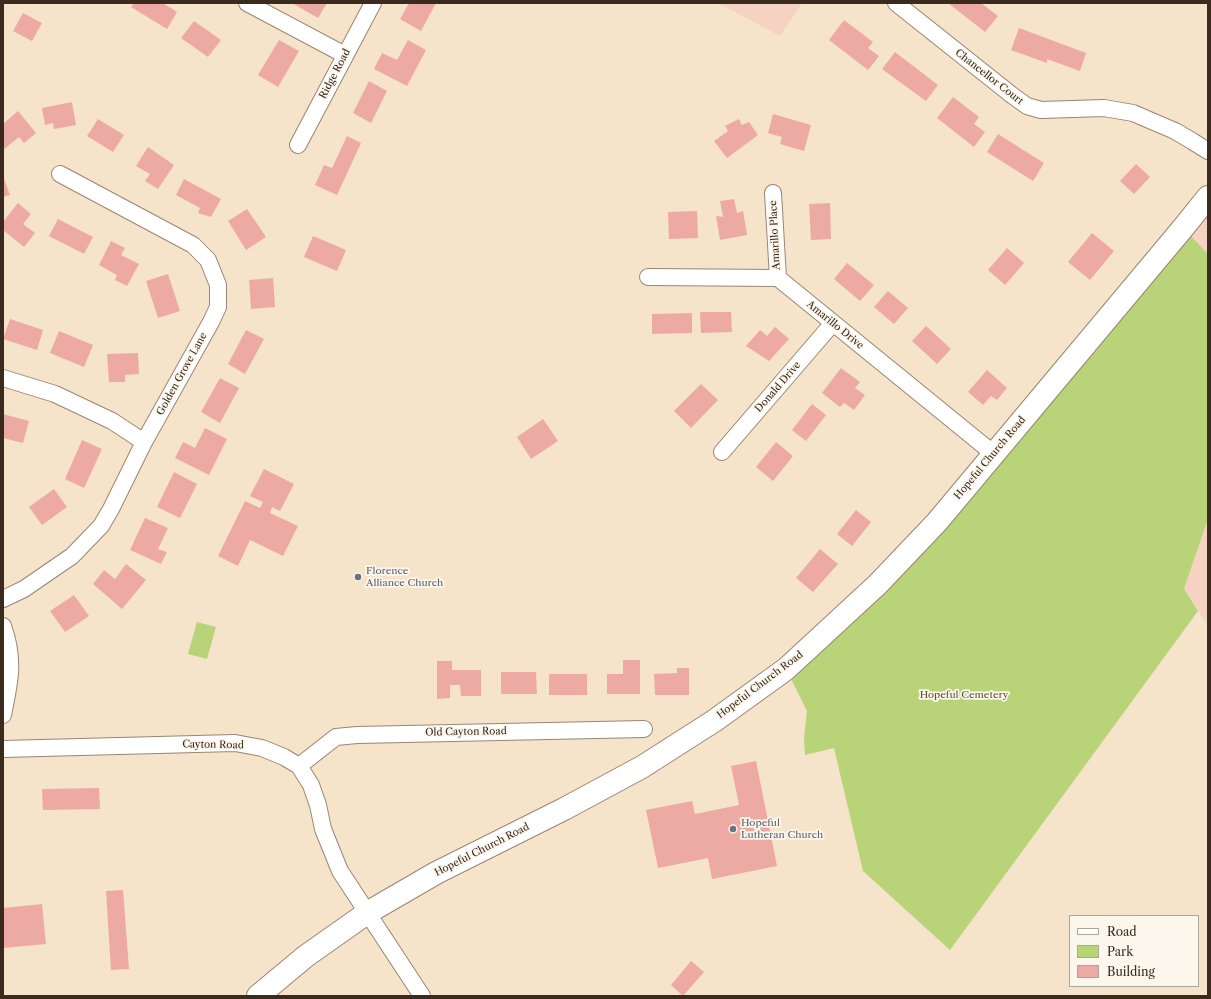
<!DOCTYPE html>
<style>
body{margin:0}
#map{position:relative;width:1211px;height:999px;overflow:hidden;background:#f5e3ca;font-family:"Libre Caslon Text",serif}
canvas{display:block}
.frame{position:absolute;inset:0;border:4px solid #3b2a1e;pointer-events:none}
.legend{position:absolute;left:1069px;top:915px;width:130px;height:72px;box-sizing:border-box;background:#fbf7ec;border:1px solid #aea59a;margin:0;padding:5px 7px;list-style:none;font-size:12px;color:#3b2a1e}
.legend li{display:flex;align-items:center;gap:8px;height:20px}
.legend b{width:20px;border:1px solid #aea59a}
</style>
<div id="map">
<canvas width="1211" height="999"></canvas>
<div class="frame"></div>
<ul class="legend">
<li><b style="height:5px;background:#fff"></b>Road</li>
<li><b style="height:11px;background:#b8d378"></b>Park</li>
<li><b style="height:11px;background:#edaaa5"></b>Building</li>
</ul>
</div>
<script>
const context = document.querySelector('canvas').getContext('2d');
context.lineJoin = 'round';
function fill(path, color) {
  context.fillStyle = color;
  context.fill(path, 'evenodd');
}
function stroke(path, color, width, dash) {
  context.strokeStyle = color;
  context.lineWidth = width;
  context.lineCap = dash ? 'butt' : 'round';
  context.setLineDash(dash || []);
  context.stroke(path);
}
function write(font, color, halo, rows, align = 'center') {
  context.font = font + ' "Libre Caslon Text",serif';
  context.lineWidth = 3.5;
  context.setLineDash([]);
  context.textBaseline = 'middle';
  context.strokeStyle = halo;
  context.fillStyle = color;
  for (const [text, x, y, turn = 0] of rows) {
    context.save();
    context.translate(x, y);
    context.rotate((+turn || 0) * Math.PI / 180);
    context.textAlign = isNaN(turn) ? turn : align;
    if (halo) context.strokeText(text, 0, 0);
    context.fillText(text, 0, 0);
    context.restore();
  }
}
const built = new Path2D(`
 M 718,3 L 802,3 L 780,36 Z
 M 1208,197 L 1208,254 L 1183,228 Z
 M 1208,519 L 1208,625 L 1184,590 Z`);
const green = new Path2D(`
 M 1183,228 L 1208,254 L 1208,519 L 1184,589 L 1198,611 L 950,950 L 863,871 L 834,748 L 805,755 L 804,738 L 807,711 L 786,669 L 847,614 Z
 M 197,622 L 216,627 L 207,659 L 188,654 Z`);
const building = new Path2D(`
 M 134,3 L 163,3 L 177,12 L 167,29 L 131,7 Z
 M 292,3 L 327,3 L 318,18 Z
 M 409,3 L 436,3 L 421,31 L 400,19 Z
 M 948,3 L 981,3 L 998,16 L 985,32 Z
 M 23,13 L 42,23 L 32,41 L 13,31 Z
 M 844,20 L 873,42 L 868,48 L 879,56 L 868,70 L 829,40 Z
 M 194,21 L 221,40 L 208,57 L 181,38 Z
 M 1019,28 L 1086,53 L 1080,71 L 1047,59 L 1047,63 L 1011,50 Z
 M 279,40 L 299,51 L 278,87 L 258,75 Z
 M 408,40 L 426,50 L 407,86 L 374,69 L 382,53 L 397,60 Z
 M 895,52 L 938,85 L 926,101 L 882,69 Z
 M 369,81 L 387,91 L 371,123 L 353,113 Z
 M 953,97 L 979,117 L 974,124 L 985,132 L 974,147 L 937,118 Z
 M 72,102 L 76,125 L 54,129 L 53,123 L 45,125 L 42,108 Z
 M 18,111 L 36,133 L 24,143 L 19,137 L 3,150 L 3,124 Z
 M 773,114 L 811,125 L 804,151 L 780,144 L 782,137 L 768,133 Z
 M 98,119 L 124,135 L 113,152 L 87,136 Z
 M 739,119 L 742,125 L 749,122 L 758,135 L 727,158 L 714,141 L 728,131 L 725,126 Z
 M 998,134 L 1044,163 L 1033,181 L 987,152 Z
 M 347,136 L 361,143 L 337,195 L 315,185 L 324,165 L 332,168 Z
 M 148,147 L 174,165 L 158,189 L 145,181 L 150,174 L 136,166 Z
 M 1136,164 L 1150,177 L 1134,194 L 1120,181 Z
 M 3,176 L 10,195 L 3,197 Z
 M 184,179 L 221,199 L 211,217 L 198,213 L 200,208 L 176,195 Z
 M 734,199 L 737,213 L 743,211 L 747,235 L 720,240 L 716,216 L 723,217 L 720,201 Z
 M 18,203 L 31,214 L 23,224 L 35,233 L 24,247 L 3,230 L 3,222 Z
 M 830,203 L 831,239 L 811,240 L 809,204 Z
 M 247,209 L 266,237 L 246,250 L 228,221 Z
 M 697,211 L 698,238 L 669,239 L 668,212 Z
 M 58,219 L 93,237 L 84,254 L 49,236 Z
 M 1092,233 L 1114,251 L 1090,280 L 1068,262 Z
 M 313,236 L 346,250 L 337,271 L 304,257 Z
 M 111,241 L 125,248 L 121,255 L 139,264 L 127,286 L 115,280 L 117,275 L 99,265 Z
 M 1007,248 L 1024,263 L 1005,285 L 988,270 Z
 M 847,263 L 874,285 L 860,301 L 834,279 Z
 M 168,274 L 180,311 L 158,318 L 146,281 Z
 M 273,278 L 275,307 L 251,309 L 249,280 Z
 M 888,291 L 908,308 L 894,324 L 874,307 Z
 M 700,312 L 731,312 L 732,332 L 701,333 Z
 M 692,313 L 692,333 L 652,334 L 652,314 Z
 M 10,319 L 43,330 L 37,350 L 3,339 Z
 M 926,326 L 951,349 L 937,364 L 912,341 Z
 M 775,327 L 789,339 L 769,361 L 746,346 L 760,330 L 767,336 Z
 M 246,330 L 264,339 L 245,374 L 228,364 Z
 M 59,331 L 93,345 L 84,367 L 50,353 Z
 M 138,353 L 139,374 L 125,375 L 125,382 L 109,382 L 107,354 Z
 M 841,368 L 860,382 L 855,388 L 865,395 L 854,410 L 844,403 L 840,407 L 822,393 Z
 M 987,370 L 1007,388 L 997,400 L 991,396 L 983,405 L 968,392 Z
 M 220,378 L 239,388 L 220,423 L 201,412 Z
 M 701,384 L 718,400 L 691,428 L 674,411 Z
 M 812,404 L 826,415 L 806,441 L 792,430 Z
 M 3,414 L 29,421 L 23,443 L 3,438 Z
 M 543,419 L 558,441 L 531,459 L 517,437 Z
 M 205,428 L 227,439 L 209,475 L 175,458 L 183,442 L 195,448 Z
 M 82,440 L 102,449 L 84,488 L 65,479 Z
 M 776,442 L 793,456 L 773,481 L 756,467 Z
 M 264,469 L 294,484 L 280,511 L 272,507 L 270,513 L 298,526 L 283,556 L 250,540 L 238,566 L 218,556 L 245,501 L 260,508 L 263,502 L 250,496 Z
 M 174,472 L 197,484 L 180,518 L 157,507 Z
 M 54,489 L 67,507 L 42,525 L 29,507 Z
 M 856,510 L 871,522 L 852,546 L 837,534 Z
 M 145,518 L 168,528 L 158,549 L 167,552 L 161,564 L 130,550 Z
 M 820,549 L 838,564 L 813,592 L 796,578 Z
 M 126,564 L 146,580 L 122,609 L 93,584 L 104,570 L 115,579 Z
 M 74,595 L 89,616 L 65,632 L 50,611 Z
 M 623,660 L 640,660 L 640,694 L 607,694 L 607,674 L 623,674 Z
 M 437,661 L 452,661 L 452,670 L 481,670 L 481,696 L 461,696 L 460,685 L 450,685 L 450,698 L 437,699 Z
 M 677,668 L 689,668 L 689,695 L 655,695 L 654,674 L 677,673 Z
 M 501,672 L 536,672 L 537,694 L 501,694 Z
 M 549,674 L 587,674 L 587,695 L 549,695 Z
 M 756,761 L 777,866 L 712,879 L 708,858 L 658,868 L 646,810 L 692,801 L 695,814 L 739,805 L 731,766 Z
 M 99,788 L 100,809 L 43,810 L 42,789 Z
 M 123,890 L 129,969 L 111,970 L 106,891 Z
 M 42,904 L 46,944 L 3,948 L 3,908 Z
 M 691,961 L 704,972 L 683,996 L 671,985 Z`);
const street = new Path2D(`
 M 247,3 L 345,55
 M 896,3 L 1013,96 L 1027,106 L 1041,110 L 1104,108 L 1133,113 L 1175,131 L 1192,141 L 1208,151
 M 298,145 L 373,3
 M 773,193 L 778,278
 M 648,277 L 778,278 L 994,454
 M 3,378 L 55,394 L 112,421 L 144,442
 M 722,452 L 833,323
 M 3,599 L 24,589 L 72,556 L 101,526 L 111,509 L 144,442 L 211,322 L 218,307 L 218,285 L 208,260 L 193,245 L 60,174
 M 3,626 C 15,659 10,682 3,715
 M 3,749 L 235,743 L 262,748 L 284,757 L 299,766 L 311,785 L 318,805 L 323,829 L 340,871 L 422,996
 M 299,766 L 336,737 L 357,735 L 644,729`);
const secondary = new Path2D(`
 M 258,996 L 306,956 L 367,913 L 436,873 L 564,809 L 642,767 L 714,721 L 786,669 L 878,584 L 937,522 L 1183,228 L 1208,197`);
const markers = [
 [358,577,4,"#6b7280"],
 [733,829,4,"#6b7280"]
];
const streetNames = [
 ["Ridge Road",335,74,-62],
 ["Chancellor Court",989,77,38],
 ["Amarillo Place",775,235,-93],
 ["Amarillo Drive",835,325,39],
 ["Golden Grove Lane",182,374,-61],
 ["Donald Drive",778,387,-49],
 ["Hopeful Church Road",990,458,-50],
 ["Hopeful Church Road",760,685,-37],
 ["Old Cayton Road",466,732,-1],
 ["Cayton Road",213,745,1],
 ["Hopeful Church Road",482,850,-27]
];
const worshipNames = [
 ["Florence",366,571],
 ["Alliance Church",366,583],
 ["Hopeful",741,823],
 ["Lutheran Church",741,835]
];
const parkNames = [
 ["Hopeful Cemetery",964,695]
];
fill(built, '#f5d2c2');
fill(green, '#b8d378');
fill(building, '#edaaa5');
stroke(street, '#988674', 18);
stroke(secondary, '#988674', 24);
stroke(street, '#fff', 16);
stroke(secondary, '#fff', 22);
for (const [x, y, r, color] of markers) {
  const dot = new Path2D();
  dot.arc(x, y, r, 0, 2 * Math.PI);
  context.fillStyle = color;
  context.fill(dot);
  stroke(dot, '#fbf7ec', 1.5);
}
write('10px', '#3b2a1e', '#fbf7ec', streetNames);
write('10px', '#5b616d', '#fbf7ec', worshipNames, 'left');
write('10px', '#5a5434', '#fbf7ec', parkNames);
</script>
